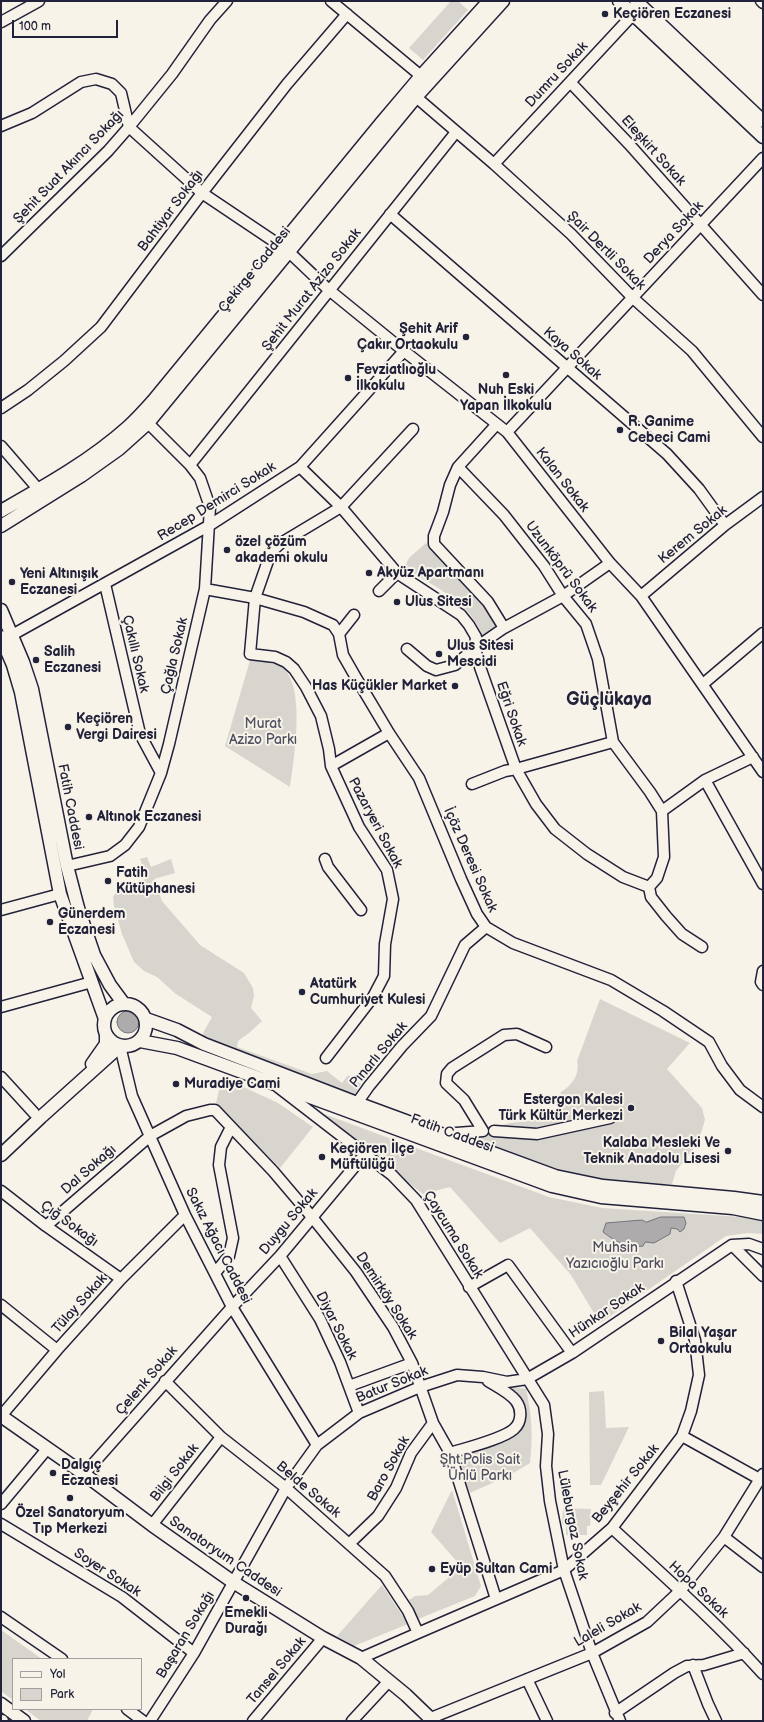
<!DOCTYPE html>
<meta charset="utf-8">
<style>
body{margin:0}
#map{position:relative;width:764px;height:1722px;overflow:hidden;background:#f7f3e8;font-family:"Balsamiq Sans",sans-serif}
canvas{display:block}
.frame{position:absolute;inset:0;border:2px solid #22223b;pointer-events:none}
.legend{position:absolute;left:12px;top:1658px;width:130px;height:52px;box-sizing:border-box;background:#f7f3e8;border:1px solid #a29fa3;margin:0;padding:5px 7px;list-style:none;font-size:12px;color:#22223b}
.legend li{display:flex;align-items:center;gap:8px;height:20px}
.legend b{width:20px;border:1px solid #a29fa3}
.scale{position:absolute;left:12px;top:20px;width:106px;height:18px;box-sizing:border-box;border:2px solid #22223b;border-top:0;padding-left:5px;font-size:12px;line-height:14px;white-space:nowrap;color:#22223b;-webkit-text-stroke:3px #f7f3e8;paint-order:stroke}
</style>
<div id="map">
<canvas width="764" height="1722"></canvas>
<div class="frame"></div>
<ul class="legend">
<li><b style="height:5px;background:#f7f3e8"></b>Yol</li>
<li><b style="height:11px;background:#d8d5cf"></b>Park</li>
</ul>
<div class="scale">100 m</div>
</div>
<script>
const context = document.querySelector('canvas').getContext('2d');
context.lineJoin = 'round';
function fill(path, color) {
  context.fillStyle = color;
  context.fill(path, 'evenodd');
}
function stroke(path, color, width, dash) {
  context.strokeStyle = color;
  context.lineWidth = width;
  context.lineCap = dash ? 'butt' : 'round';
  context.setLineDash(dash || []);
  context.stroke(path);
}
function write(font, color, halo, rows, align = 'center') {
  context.font = font + ' "Balsamiq Sans",sans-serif';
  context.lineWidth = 4;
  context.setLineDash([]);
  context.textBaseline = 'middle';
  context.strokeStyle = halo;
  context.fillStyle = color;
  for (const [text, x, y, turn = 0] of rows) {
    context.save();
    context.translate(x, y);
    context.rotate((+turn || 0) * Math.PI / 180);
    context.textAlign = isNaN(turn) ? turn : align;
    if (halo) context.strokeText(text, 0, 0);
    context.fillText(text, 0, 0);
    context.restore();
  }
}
const green = new Path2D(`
 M 451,1 L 458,1 L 468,10 L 423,60 L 409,48 Z
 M 426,543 L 439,556 L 440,560 L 444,562 L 488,608 L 486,610 L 501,628 L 483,639 C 473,603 434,586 404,568 L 409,558 Z
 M 251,657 C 258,660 280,664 285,670 C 305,692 294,759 290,787 L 225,746 Z
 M 147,857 L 151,867 L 171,859 L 175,873 L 154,879 L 162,901 L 200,945 L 244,973 L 253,988 L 254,996 L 251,1008 L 262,1021 L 249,1033 L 238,1041 L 237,1047 L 312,1074 L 327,1071 L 342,1083 L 348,1075 L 361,1084 L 353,1098 L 204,1039 L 203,1033 L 212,1017 L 176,994 L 157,977 L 144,971 L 134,962 L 122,934 L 114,906 L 113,897 L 124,880 L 126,885 L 147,879 L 140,859 Z
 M 600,999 L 690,1043 L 667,1069 L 702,1108 L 705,1120 L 698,1143 L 676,1171 L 672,1184 L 629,1184 L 556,1173 L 458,1137 L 510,1123 L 562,1117 L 558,1105 L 561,1092 C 572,1085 580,1075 577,1061 Z
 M 222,1077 L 278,1103 L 313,1127 L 280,1168 L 216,1103 Z
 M 313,1110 L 549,1197 L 602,1208 L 742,1217 L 763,1221 L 763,1234 L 748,1233 L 726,1236 L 600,1323 L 571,1275 L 530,1228 L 500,1243 L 450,1187 L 423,1194 Z
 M 499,1384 L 526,1389 C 532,1414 533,1437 530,1463 L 510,1475 L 470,1493 L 457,1458 L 517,1433 C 537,1410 516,1398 499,1384 Z
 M 604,1391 L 606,1428 L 629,1427 L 601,1485 L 590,1485 L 589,1392 Z
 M 452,1490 L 481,1586 L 475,1596 L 418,1619 L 409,1600 L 415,1596 L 428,1595 L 458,1570 L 459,1564 L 431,1532 Z
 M 563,1508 L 591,1509 L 590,1526 L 587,1526 L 587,1535 L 566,1535 L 566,1525 L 562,1524 Z
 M 382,1585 L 408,1624 L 354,1646 L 337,1636 Z
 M 1,1630 L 42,1659 L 13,1659 L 13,1700 L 1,1691 Z
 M 25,1709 L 93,1709 L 87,1721 L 41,1721 Z`);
const water = new Path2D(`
 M117 1022a11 11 0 1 1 22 0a11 11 0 1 1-22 0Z
 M 661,1217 L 684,1217 L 686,1223 L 684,1229 L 680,1232 L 677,1229 L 671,1228 L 670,1234 L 654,1243 L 645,1242 L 643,1246 C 628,1249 616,1242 603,1232 L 606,1223 L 642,1220 L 646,1222 Z`);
const minor = new Path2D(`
 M 331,1 L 421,76
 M 761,1 L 763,3
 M 1,22 L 39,1
 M 570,82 L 629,144 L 763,295
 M 416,97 L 494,164 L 571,234 L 633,298 L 692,351 L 763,437
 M 1,126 L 32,113 L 81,82 L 96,79 L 112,84 L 121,93 L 129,127 L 202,193 L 281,246
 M 494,164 L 638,9
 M 390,214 L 667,454 L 699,489 L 725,525
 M 289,252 L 329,290 L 404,351 L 507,432 L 610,563 L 641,596 L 763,772
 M 1,256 L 108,151 L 129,127 L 172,74 L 210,20 L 227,1
 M 1,408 L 28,390 L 64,361 L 101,327 L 202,193 L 287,84 L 347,14
 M 496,425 L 458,467 L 450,485 L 443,512 L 434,536 L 434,544 L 488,602 L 504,628
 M 507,432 L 763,158
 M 1,446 L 39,490
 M 190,465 L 456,132
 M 300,467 L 341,507 L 397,573 L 461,615 L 469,625 L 476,637 L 475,648 L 480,667 L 516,769 L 536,804 L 555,829 L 587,854 L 623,877 L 649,887
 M 458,467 L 504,515 L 544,566 L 563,596 L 586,624 L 598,659 L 613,742 L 650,792 L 662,811 L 664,857 L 657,878 L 649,887 L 651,897 L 666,916 L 682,934 L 702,947
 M 105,584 L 140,734 L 161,773
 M 205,589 L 255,598 L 304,612 L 333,625 L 339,634 L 343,655 L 355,676 L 389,733 L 419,778 L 461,879 L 477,914 L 486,927 L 513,943 L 611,980 L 663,1011 L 709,1042 L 722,1066 L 740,1090 L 763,1107
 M 379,591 L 397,573
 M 641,596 L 725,525 L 763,497
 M 339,634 L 354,615
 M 12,635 L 210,525 L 300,467 L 404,351
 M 407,649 L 427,666 L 436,670 L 455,665 L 475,648 L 504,628 L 563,596 L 610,563
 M 703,684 L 763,633
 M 331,766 L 389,733
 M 705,780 L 763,884
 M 472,784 L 505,771 L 516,769 L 613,742
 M 662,811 L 705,780 L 753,757
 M 325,859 L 328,867 L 361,910
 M 67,866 L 110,856 L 125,845 L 139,827 L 161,773 L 169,744 L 205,589 L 210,507 L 200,478 L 190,465 L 148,423
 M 1,910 L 60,894
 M 763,971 L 761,982 L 763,985
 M 1,1007 L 92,982
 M 120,1046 L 132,1096 L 185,1215 L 232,1307 L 317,1445
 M 326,1058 L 373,997 L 384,976 L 385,944 L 393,899 L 387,870 L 359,827 L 331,766 L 329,749 L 321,716 L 306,687 L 294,669 L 286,662 L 275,657 L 250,654 L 255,598 L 271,552 L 281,543 L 341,507 L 413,429
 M 1,1077 L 34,1113
 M 278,1087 L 392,1175 L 416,1200 L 544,1405 L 548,1434 L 546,1466 L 550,1501 L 564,1570 L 592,1653 L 620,1721
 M 357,1103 L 369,1086 L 402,1046 L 431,1016 L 465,945 L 486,927
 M 494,1131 L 537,1134 L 610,1118
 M 443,1134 L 483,1131 L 464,1100 L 446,1083 L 447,1074 L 452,1068 L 504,1035 L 517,1034 L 546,1047
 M 1,1191 L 46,1226 L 121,1279
 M 46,1226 L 150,1136 L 186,1116 L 210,1110 L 215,1110 L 273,1171 L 312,1217 L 356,1272 L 393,1327 L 412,1363 L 433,1423 L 450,1453 L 496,1599
 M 732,1245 L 763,1276
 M 280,1256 L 320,1319 L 340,1362 L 359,1413
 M 215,1273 L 229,1256 L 233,1238 L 219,1165 L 221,1147 L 231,1127
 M 469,1287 L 508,1265 L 572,1353
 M 1,1305 L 57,1350
 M 165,1381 L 221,1437 L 286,1488 L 385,1576 L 408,1611 L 418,1633
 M 349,1386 L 412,1363
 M 1,1416 L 57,1350 L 121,1279 L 185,1215
 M 682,1436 L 763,1481
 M 450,1453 C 466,1448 503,1439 514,1429 C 522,1422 522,1409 516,1401 C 510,1393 496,1386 488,1381
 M 84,1474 L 232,1307 L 280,1256 L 365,1154
 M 1,1504 L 47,1449
 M 1,1524 L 122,1597 L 194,1653
 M 152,1525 L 221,1437
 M 612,1528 C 663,1575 716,1622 763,1674
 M 724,1537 L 763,1567
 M 350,1543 L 378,1516 L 396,1488 L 411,1453 L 433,1423
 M 1,1617 L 62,1659
 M 361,1658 L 418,1633 L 564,1570 L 612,1528 L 682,1436 L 691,1411 L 699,1375 L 695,1340 L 676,1281
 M 693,1665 L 708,1704 L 716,1721
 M 527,1679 L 547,1721
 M 127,1709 L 143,1721
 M 615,1713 L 674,1673 L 687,1666 L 704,1665 L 744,1653
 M 431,1718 L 592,1653 L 647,1622 L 680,1591 L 724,1537 L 763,1474
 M 150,1721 L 194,1653 L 286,1488 L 317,1445 L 359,1413 L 420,1387 L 457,1375 L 483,1377 L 507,1382 L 527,1379 L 572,1353 L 732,1245 L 749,1244 L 763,1249
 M 253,1721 L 323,1638
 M 352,1721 L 389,1681`);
const major = new Path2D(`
 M 619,1 L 763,137
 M 636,1 L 763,121
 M 1,511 C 45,486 90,461 128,427 C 137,419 145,410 153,401 L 382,122 L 421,76 L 489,1
 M 1,526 L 81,476 L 119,449 L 148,423 L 416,97 L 503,1
 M 1,610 L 23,662 L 32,689 L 67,866 L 78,908 L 94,955 L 110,985 L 124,1004
 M 1,637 L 13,665 L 21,692 L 60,894 L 105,1019
 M104 1025a21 21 0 1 1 42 0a21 21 0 1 1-42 0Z
 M 146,1019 L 177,1030 L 204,1044 L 357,1103 L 555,1176 L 603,1186 L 734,1198 L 763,1202
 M 140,1041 L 177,1048 L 552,1186 L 601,1197 L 733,1208 L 763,1214
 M 92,1064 L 106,1044 L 106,1034
 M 1,1155 L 41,1117 L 120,1046
 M 1,1416 L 84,1474 L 152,1525 L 233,1582 L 323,1638 L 361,1658 L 406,1695 L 433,1721
 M 1,1704 L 24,1721
 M 1,1721 L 2,1721`);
const markers = [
 [605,14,4,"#22223b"],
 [466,337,4,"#22223b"],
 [506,375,4,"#22223b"],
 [348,378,4,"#22223b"],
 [620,430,4,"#22223b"],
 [227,550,4,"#22223b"],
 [369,573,4,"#22223b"],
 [12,582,4,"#22223b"],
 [397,602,4,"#22223b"],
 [439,654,4,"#22223b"],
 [36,660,4,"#22223b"],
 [455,686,4,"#22223b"],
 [68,727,4,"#22223b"],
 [89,817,4,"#22223b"],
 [108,881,4,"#22223b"],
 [50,922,4,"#22223b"],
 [302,992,4,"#22223b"],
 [176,1084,4,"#22223b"],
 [631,1108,4,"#22223b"],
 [728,1151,4,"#22223b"],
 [322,1157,4,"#22223b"],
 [661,1341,4,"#22223b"],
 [53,1473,4,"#22223b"],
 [70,1498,4,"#22223b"],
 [432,1569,4,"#22223b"],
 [246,1598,4,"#22223b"]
];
const poiNames = [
 ["Keçiören Eczanesi",613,14],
 ["Şehit Arif",458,329,"right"],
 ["Çakır Ortaokulu",458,345,"right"],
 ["Fevziatlıoğlu",356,370],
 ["İlkokulu",356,386],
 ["Nuh Eski",506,390,"center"],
 ["Yapan İlkokulu",506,406,"center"],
 ["R. Ganime",628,422],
 ["Cebeci Cami",628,438],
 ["özel çözüm",235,542],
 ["akademi okulu",235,558],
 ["Akyüz Apartmanı",377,573],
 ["Yeni Altınışık",20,574],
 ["Eczanesi",20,590],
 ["Ulus Sitesi",405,602],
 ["Ulus Sitesi",447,646],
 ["Mescidi",447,662],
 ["Salih",44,652],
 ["Eczanesi",44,668],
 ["Has Küçükler Market",447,686,"right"],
 ["Keçiören",76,719],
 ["Vergi Dairesi",76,735],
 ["Altınok Eczanesi",97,817],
 ["Fatih",116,873],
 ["Kütüphanesi",116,889],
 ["Günerdem",58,914],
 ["Eczanesi",58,930],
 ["Atatürk",310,984],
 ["Cumhuriyet Kulesi",310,1000],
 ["Muradiye Cami",184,1084],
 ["Estergon Kalesi",623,1100,"right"],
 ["Türk Kültür Merkezi",623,1116,"right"],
 ["Kalaba Mesleki Ve",720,1143,"right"],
 ["Teknik Anadolu Lisesi",720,1159,"right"],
 ["Keçiören İlçe",330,1149],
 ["Müftülüğü",330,1165],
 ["Bilal Yaşar",669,1333],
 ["Ortaokulu",669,1349],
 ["Dalgıç",61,1465],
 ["Eczanesi",61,1481],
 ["Özel Sanatoryum",70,1513,"center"],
 ["Tıp Merkezi",70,1529,"center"],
 ["Eyüp Sultan Cami",440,1569],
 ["Emekli",246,1613,"center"],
 ["Durağı",246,1629,"center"]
];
const streetNames = [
 ["Dumru Sokak",557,75,-47],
 ["Eleşkirt Sokak",653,151,48],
 ["Şehit Suat Akıncı Sokağı",69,167,-46],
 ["Bahtiyar Sokağı",171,211,-53],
 ["Derya Sokak",674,233,-47],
 ["Şair Dertli Sokak",606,251,45],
 ["Çekirge Caddesi",255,270,-51],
 ["Şehit Murat Azizo Sokak",312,290,-52],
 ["Kaya Sokak",572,354,41],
 ["Kalan Sokak",562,480,52],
 ["Recep Demirci Sokak",217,502,-32],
 ["Kerem Sokak",693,535,-39],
 ["Uzunköprü Sokak",561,567,53],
 ["Çakıllı Sokak",135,654,77],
 ["Çağla Sokak",175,656,-77],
 ["Eğri Sokak",511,714,71],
 ["Fatih Caddesi",70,807,79],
 ["Pazaryeri Sokak",375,823,62],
 ["İçöz Deresi Sokak",470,860,66],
 ["Pınarlı Sokak",379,1055,-50],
 ["Fatih Caddesi",452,1134,20],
 ["Dal Sokağı",89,1170,-41],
 ["Duygu Sokak",289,1222,-50],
 ["Çığ Sokağı",69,1224,36],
 ["Çaycuma Sokak",453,1235,58],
 ["Sakız Ağacı Caddesi",218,1246,63],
 ["Demirköy Sokak",386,1296,57],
 ["Tülay Sokak",80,1304,-48],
 ["Hünkar Sokak",607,1311,-34],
 ["Diyar Sokak",336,1326,63],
 ["Çelenk Sokak",147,1381,-49],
 ["Batur Sokak",392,1385,-22],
 ["Baro Sokak",389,1469,-61],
 ["Bilgi Sokak",175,1473,-52],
 ["Beyşehir Sokak",626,1484,-51],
 ["Belde Sokak",308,1490,40],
 ["Lüleburgaz Sokak",572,1525,79],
 ["Sanatoryum Caddesi",225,1557,34],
 ["Soyer Sokak",107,1573,33],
 ["Hopa Sokak",698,1590,43],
 ["Laleli Sokak",608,1625,-30],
 ["Başaran Sokağı",186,1635,-59],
 ["Tansel Sokak",277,1671,-50]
];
const parkNames = [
 ["Murat",263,724],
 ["Azizo Parkı",263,740],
 ["Muhsin",615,1248],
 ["Yazıcıoğlu Parkı",615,1264],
 ["Şht.Polis Sait",480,1460],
 ["Ünlü Parkı",480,1476]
];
const districtNames = [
 ["Güçlükaya",609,700]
];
fill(green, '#d8d5cf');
fill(water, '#aeabad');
stroke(water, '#76747f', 1);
stroke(minor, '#22223b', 13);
stroke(major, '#22223b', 15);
stroke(minor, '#f7f3e8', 10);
stroke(major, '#f7f3e8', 12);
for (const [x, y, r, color] of markers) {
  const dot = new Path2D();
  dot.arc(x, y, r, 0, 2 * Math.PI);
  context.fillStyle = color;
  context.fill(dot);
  stroke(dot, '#f7f3e8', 1.5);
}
write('bold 14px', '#22223b', '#f7f3e8', poiNames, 'left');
write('14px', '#22223b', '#f7f3e8', streetNames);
write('14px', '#504f60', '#f7f3e8', parkNames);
write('bold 18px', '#22223b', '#f7f3e8', districtNames);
</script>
